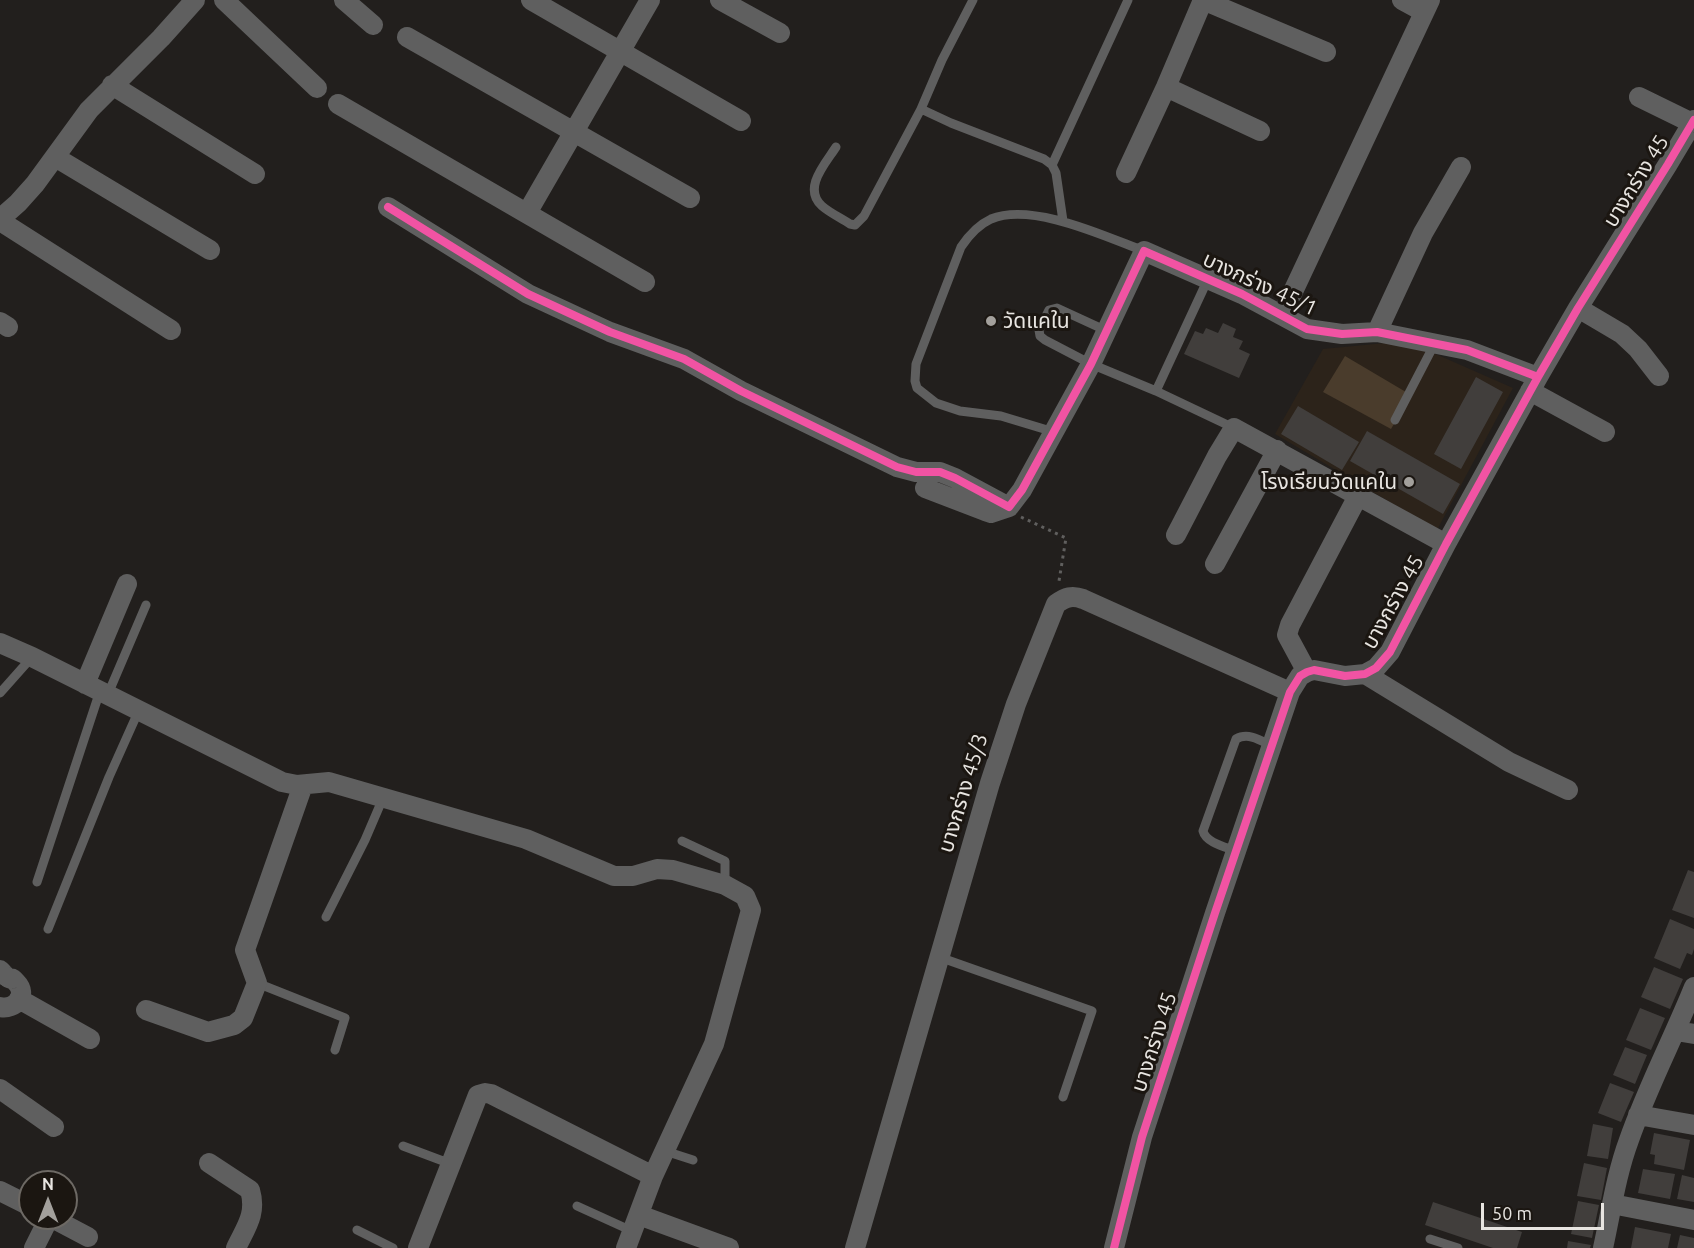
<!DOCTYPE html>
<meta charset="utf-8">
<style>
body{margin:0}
#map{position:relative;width:1694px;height:1248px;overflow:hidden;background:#221f1d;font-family:Ubuntu,sans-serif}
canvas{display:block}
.north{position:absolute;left:18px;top:1170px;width:60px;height:60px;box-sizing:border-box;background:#1b1611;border:2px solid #6d6964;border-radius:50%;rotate:0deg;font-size:16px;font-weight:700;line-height:24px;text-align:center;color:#e8e5e1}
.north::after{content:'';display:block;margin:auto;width:21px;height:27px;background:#a3a09c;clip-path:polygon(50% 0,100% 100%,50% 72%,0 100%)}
.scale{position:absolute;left:1481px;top:1203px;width:123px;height:27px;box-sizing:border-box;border:3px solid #e8e5e1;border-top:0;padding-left:8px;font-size:18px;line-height:21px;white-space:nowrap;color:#e8e5e1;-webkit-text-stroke:4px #1b1611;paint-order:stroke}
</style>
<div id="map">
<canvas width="1694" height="1248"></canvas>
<div class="north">N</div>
<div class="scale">50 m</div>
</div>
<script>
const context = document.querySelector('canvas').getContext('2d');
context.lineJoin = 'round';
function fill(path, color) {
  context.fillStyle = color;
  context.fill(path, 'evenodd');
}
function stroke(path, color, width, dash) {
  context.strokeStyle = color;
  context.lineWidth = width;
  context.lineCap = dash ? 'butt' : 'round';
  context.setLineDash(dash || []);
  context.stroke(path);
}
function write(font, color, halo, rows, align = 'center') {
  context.font = font + ' Ubuntu,"Noto Sans Thai",sans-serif';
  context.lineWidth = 6;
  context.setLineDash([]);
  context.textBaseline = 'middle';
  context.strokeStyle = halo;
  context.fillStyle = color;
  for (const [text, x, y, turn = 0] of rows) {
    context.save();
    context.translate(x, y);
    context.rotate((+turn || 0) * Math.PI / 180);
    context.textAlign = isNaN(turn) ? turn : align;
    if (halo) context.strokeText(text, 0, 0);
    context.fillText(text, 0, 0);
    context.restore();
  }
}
const built = new Path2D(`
 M 1406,341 L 1513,388 L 1437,530 L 1275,434 L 1323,349 Z`);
const green = new Path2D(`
 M 1345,356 L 1411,395 L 1391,429 L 1323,392 Z`);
const building = new Path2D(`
 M 1223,323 L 1236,329 L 1233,337 L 1243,341 L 1239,349 L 1250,354 L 1239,378 L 1184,354 L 1195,331 L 1203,334 L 1206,328 L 1218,333 Z
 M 1476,377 L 1503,392 L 1461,469 L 1434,454 Z
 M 1298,406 L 1359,442 L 1342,470 L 1281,434 Z
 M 1367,431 L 1460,484 L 1443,514 L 1350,461 Z
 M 1688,870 L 1694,872 L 1694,918 L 1672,910 Z
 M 1670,919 L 1694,929 L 1694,949 L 1692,955 L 1687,953 L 1680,969 L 1654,958 Z
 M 1654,967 L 1683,979 L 1670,1009 L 1641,997 Z
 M 1640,1008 L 1665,1018 L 1651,1050 L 1626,1040 Z
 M 1625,1047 L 1647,1055 L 1635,1084 L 1613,1075 Z
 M 1610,1083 L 1634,1092 L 1621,1122 L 1598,1113 Z
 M 1593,1124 L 1613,1128 L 1608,1159 L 1587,1156 Z
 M 1654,1133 L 1690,1140 L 1684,1170 L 1654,1164 L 1655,1155 L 1650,1154 Z
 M 1584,1163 L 1607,1168 L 1601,1200 L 1577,1196 Z
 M 1643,1169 L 1675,1174 L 1670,1199 L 1638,1193 Z
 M 1682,1175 L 1694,1178 L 1694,1202 L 1677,1199 Z
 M 1578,1201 L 1599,1205 L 1592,1238 L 1571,1234 Z
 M 1433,1202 L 1522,1232 L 1517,1248 L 1493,1248 L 1425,1225 Z
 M 1635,1227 L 1671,1234 L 1668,1248 L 1631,1248 Z
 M 1680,1235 L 1694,1238 L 1694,1248 L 1677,1248 Z
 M 1568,1241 L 1591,1245 L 1590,1248 L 1567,1248 Z`);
const path = new Path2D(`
 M 1021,517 L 1066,538 L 1059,581`);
const service = new Path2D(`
 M 973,0 L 942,60 L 921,109 L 951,123 L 1044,159 L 1052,165 L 1056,173 L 1063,221
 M 836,147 C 826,163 802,188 822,206 C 830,213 841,218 850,224 L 855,225 L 864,216 L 921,109
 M 1052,165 L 1128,0
 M 1107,331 L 1057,308 L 1049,310 L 1039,330 L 1040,336 L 1045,340 L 1091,364 L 1156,391 L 1234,428
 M 1156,391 L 1208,279
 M 1395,420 L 1435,343
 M 1054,432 L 1001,416 L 960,411 L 936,403 L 917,388 L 915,381 L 916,364 L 961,247 C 969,235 978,225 991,219 C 1032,202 1104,236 1144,251
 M 0,693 L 32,657
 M 108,694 L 146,605
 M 682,841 L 725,861 L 725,885
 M 1236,851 C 1226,847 1206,843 1203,831 L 1236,739 C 1248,732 1260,740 1272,746
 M 37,882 L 100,691
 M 326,917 L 365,840 L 383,798
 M 48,929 L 109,777 L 139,710
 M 939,957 L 1092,1011 L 1063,1097
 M 257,983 L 345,1018 L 335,1050
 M 403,1146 L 451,1164
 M 665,1151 L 693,1160
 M 577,1206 L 632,1231
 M 357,1230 L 393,1248
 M 1430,1239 L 1458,1248`);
const minor = new Path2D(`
 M 224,0 L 317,88
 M 344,0 L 373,25
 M 531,0 L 741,121
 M 720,0 L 780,33
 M 1203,0 L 1326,52
 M 1402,0 L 1424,12
 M 407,37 L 690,198
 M 112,85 L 255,174
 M 1166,87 L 1260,131
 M 1639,97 L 1692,123
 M 338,104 L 645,282
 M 55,157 L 210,250
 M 1126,173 L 1166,87 L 1203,0
 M 388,207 L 528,294 L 610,332 L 684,359 L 741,391 L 897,467 L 916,472 L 940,472 L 955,478 L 1009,507 L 1022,490 L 1091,364 L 1144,251 L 1242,294 L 1307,329 L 1342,334 L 1377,332 L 1467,350 L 1538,377
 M 527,213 L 650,0
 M 0,219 L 18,203 L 35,184 L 89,110 L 161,38 L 195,0
 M 0,221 L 171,330
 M 1578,308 L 1622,334 L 1638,349 L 1659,376
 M 1282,315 L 1430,0
 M 0,322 L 8,327
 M 1377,332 L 1423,233 L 1461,167
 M 1530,391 L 1605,432
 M 925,488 L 985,511 L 991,513 L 1009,507
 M 1176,535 L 1217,456 L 1234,428 L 1446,544
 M 1215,564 L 1277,450
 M 0,643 L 32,657 L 282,782 L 297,785 L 329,782 L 526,839 L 614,876 L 633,876 L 657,869 L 673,870 L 725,885 L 745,896 L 751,910 L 714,1044 L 653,1176 L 626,1248
 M 1307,672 L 1287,635 L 1290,625 L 1358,496
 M 1365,674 L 1509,762 L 1568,790
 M 85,684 L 127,584
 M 0,970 C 1,971 6,977 7,977 C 15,982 9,975 16,982 C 29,995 15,1010 0,1007
 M 19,999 L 90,1039
 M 146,1010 L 208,1032 L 234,1025 L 243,1018 L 257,983 L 245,950 L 303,785
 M 1676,1031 L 1694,1034
 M 0,1089 L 54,1127
 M 1638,1115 L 1694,1125
 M 209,1163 L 250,1190 C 257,1214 246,1227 236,1248
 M 0,1191 L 30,1206
 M 1612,1204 L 1694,1220
 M 639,1215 L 729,1248
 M 52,1218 L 88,1237
 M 34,1248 L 49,1218
 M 418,1248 L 478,1095 L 485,1093 L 491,1094 L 653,1176
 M 855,1248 L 990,783 L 1016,704 L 1056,604 C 1066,597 1072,595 1083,599 L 1290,692
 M 1114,1248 L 1142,1137 L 1215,913 L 1290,692 L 1300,676 L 1307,672 L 1314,670 L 1345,676 L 1365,674 L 1376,668 L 1390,652 L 1446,544 L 1538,377 L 1578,308 L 1668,164 L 1694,120
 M 1603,1248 C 1611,1212 1616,1175 1629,1140 C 1647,1088 1673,1039 1694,987`);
const cycleway = new Path2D(`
 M 388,207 L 528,294 L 610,332 L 684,359 L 741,391 L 897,467 L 916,472 L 940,472 L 955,478 L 1009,507 L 1022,490 L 1091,364 L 1144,251 L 1242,294 L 1307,329 L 1342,334 L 1377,332 L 1467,350 L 1538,377
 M 1114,1248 L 1142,1137 L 1215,913 L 1290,692 L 1300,676 L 1307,672 L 1314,670 L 1345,676 L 1365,674 L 1376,668 L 1390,652 L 1446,544 L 1538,377 L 1578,308 L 1668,164 L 1694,120`);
const markers = [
 [991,321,6,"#a3a09c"],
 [1409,482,6,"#a3a09c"]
];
const streetNames = [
 ["บางกร่าง 45",1636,181,-58],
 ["บางกร่าง 45/1",1260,284,25],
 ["บางกร่าง 45",1393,602,-61],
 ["บางกร่าง 45/3",963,793,-73],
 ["บางกร่าง 45",1154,1042,-72]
];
const poiNames = [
 ["วัดแคใน",1003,321],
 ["โรงเรียนวัดแคใน",1397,482,"right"]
];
fill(built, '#2c231a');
fill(green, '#4a3c2c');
fill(building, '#413e3c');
stroke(path, '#605f5e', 3, [3, 4.5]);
stroke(service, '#5f5f5f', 9);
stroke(minor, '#5f5f5f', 20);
stroke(cycleway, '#f153a3', 8);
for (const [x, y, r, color] of markers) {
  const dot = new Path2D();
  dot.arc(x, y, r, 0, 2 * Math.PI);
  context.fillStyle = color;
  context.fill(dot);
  stroke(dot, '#1b1611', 2);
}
write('21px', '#e8e5e1', '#1b1611', streetNames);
write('21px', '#e8e5e1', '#1b1611', poiNames, 'left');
</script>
